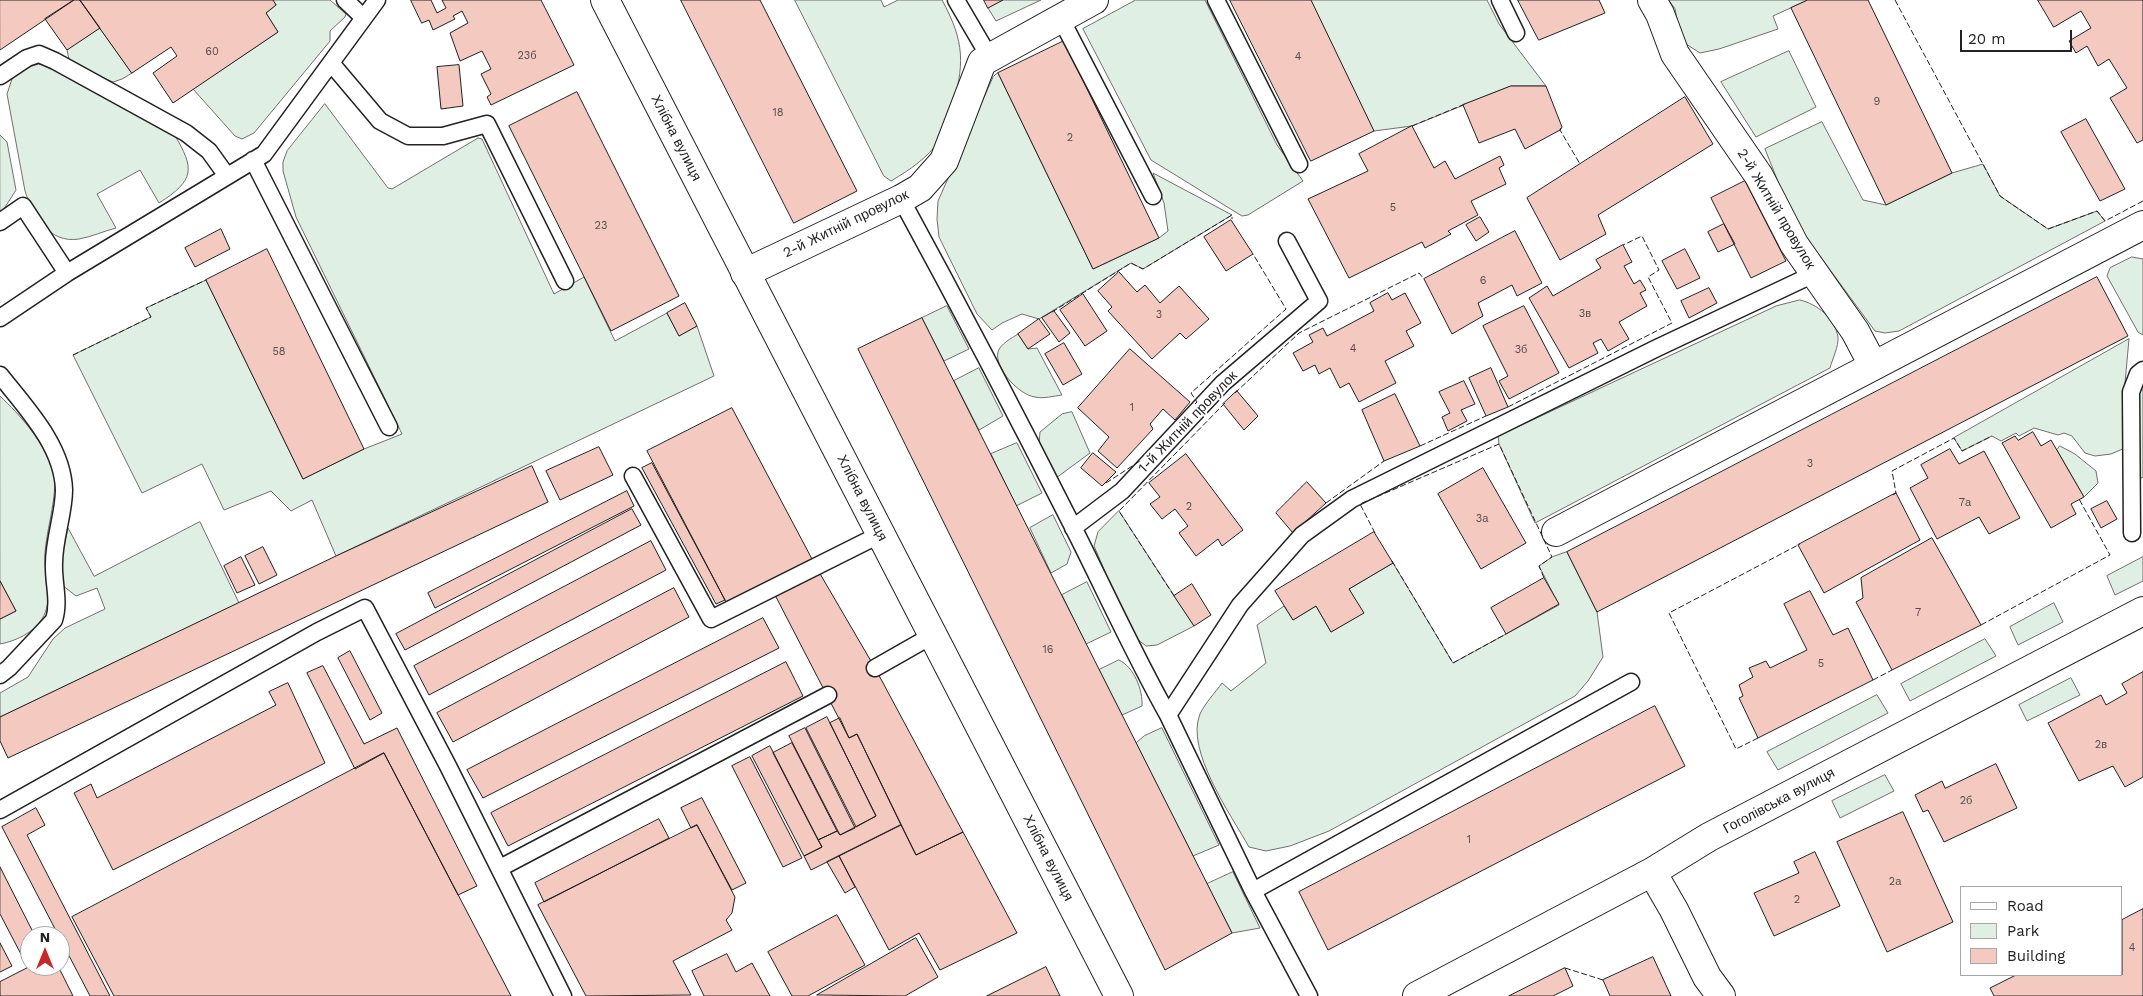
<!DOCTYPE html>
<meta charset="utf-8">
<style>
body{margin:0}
#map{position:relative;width:2143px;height:996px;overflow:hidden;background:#fff;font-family:"Work Sans",sans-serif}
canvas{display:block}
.legend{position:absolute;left:1960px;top:886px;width:162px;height:90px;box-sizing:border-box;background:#fff;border:1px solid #a7a7a7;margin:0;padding:6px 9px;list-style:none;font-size:15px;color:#222}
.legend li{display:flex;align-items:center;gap:10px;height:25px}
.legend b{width:25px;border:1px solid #a7a7a7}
.north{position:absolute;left:20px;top:926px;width:50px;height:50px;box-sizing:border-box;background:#fff;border:1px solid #a7a7a7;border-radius:50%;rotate:0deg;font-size:14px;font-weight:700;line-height:20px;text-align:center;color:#222}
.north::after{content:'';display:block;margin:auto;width:18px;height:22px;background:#c62828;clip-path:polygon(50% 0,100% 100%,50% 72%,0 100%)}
.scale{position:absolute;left:1960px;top:30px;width:112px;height:22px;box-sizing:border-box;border:2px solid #222;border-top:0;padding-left:6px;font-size:15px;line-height:18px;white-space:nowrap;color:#222;-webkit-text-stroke:4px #fff;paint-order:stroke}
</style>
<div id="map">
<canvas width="2143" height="996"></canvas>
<ul class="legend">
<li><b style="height:6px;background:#fff"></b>Road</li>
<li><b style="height:14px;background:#e0efe3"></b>Park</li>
<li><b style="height:14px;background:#f3c9c0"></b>Building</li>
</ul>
<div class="north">N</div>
<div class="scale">20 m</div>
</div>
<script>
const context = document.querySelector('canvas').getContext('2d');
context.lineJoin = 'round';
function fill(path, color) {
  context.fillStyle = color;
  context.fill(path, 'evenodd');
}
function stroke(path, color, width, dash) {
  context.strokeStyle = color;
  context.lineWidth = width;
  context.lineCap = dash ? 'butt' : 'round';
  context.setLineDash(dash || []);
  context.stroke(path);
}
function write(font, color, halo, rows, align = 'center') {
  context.font = font + ' "Work Sans",sans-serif';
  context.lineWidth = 4;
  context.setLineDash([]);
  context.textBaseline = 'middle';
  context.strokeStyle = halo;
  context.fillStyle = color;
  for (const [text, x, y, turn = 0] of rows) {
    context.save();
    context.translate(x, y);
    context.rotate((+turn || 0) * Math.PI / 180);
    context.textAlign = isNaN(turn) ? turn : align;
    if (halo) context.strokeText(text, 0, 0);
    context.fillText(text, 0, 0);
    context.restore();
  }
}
const green = new Path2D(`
 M 273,0 L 330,0 L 346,14 L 345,17 L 330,31 L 330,41 L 254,133 L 242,139 L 235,136 L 193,89 L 278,32 L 266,13 L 276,5 Z
 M 795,0 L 881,0 L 884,7 L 898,0 L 942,0 C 965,42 965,65 951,111 C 948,119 946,132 941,139 C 926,159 911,169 891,181 L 884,176 Z
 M 1003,0 L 1041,0 L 996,21 L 988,8 Z
 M 1136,0 L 1205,0 L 1277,145 L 1303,181 L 1248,215 L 1242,216 L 1151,160 L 1083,29 Z
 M 1311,0 L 1487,0 L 1499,24 L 1546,86 L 1511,86 L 1412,126 L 1374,131 Z
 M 1669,0 L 1808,0 L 1773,16 L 1778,29 L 1719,49 L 1700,53 L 1683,42 L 1675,29 L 1677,19 L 1675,9 Z
 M 100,28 L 132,73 L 122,79 L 113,82 L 70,64 L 67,50 Z
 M 1789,51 L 1816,107 L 1756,137 L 1721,82 Z
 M 39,64 L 49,66 L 174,134 C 195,169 195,180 159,203 L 140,170 L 97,194 L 116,228 C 104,231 91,237 79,239 C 49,244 33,215 25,191 L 7,94 L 13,76 L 29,67 Z
 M 998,73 L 1093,269 L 1159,238 L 1168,231 L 1164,203 L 1153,173 L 1232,215 L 1143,269 L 1131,263 L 1039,319 L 1022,314 L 1002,323 L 992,330 L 977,314 L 939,237 L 937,219 L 938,201 L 993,77 Z
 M 325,104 L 388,188 L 392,189 L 478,138 L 482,139 L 554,294 L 584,277 L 615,341 L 667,313 L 679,336 L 697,326 L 714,376 L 336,556 L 312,500 L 291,511 L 271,491 L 224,510 L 202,464 L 142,493 L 73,355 L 151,317 L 146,308 L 206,280 L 303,479 L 364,449 L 402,434 L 296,217 L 283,171 L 283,162 L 287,151 Z
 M 1822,122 L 1863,200 L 1886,205 L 1952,173 L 1983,164 L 2000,196 L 2048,229 L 2097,211 L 2105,221 L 1899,331 L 1885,333 L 1875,331 L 1805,236 L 1779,184 L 1765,149 Z
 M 0,135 L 7,142 L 16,190 L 0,215 Z
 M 2132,257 L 2143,259 L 2143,335 L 2138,332 L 2107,276 L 2110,268 Z
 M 1800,300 C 1817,304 1835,318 1838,337 C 1839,346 1832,360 1830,368 L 1535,523 L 1499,444 L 1498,436 L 1776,306 Z
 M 947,306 L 969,349 L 944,361 L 922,318 Z
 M 1018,334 L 1028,349 L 1037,348 L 1062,395 C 1054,396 1043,399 1035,397 C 1019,395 994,368 998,352 C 1000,344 1012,338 1018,334 Z
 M 2129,339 L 2124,394 L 2125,448 L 2111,454 L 2095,456 L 2085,453 L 2072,436 L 2064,433 L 2058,435 L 2034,428 L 2019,436 L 2016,433 L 2001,441 L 1992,436 L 1962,451 L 1954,438 Z
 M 979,368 L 1003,416 L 979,430 L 954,381 Z
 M 2143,389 L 2143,477 L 2138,480 L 2137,394 Z
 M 0,396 C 21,416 45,443 53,471 C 60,493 43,538 45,562 C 46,582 53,601 42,619 C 33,633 16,641 0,644 L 0,619 L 16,611 L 0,581 Z
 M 1072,412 L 1090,453 L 1056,478 L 1039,444 L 1040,432 L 1062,414 Z
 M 1017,443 L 1042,493 L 1016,506 L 991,454 Z
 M 2060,446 L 2075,454 L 2096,471 L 2098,483 L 2084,497 L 2057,450 Z
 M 1119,511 L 1194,626 L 1157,645 L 1146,646 L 1137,639 L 1124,616 L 1094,546 L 1098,532 Z
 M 1053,515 L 1071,552 L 1067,564 L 1051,573 L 1030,528 Z
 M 200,522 L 239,603 L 0,717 L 0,693 L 28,677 L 53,639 L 65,628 L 105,609 L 97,588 L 76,596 L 62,585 L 59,567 L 68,528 L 94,576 Z
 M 1567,552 L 1597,612 L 1603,657 L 1588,681 L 1575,696 L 1329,831 L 1290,846 L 1266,851 L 1249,847 C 1231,815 1185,750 1200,714 C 1205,703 1215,693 1222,683 L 1231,691 L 1266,663 L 1257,625 L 1284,606 L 1293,620 L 1316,606 L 1331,632 L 1363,613 L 1349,589 L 1393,563 L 1453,663 L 1559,605 L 1539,566 L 1552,557 Z
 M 2143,557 L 2143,581 L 2115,595 L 2107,576 Z
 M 1087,582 L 1111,632 L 1086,644 L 1062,595 Z
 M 2054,603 L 2063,622 L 2018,645 L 2010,627 Z
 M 1985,639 L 1996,656 L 1910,701 L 1901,684 Z
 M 1119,660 C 1134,667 1143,690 1142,706 L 1122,715 L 1099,670 Z
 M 2071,678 L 2080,695 L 2027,721 L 2019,705 Z
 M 1877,695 L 1888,713 L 1778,770 L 1767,752 Z
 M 1162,728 L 1219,845 L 1193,856 L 1136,743 L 1144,736 Z
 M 1885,775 L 1894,791 L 1840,818 L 1832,801 Z
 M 1233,872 L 1260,928 L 1232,933 L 1207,884 Z`);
const building = new Path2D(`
 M 0,0 L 74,0 L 0,50 Z
 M 74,0 L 80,0 L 100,28 L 67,50 L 45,19 Z
 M 80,0 L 273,0 L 276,5 L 266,13 L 278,32 L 173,103 L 153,73 L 177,56 L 171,47 L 132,73 Z
 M 411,0 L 431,0 L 437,13 L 446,8 L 442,0 L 541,0 L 574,65 L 491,105 L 487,97 L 491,94 L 481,74 L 491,69 L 482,51 L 460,61 L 450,33 L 468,23 L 462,11 L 453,16 L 455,19 L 433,30 L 429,20 L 422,23 Z
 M 681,0 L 760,0 L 857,191 L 794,223 Z
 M 984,0 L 1003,0 L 988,8 Z
 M 1230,0 L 1311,0 L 1374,131 L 1311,161 Z
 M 1518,0 L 1599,0 L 1605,13 L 1539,40 Z
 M 1808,0 L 1868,0 L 1952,173 L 1886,205 L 1791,8 Z
 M 2038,0 L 2143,0 L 2143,140 L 2137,143 L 2110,98 L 2127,88 L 2109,59 L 2098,66 L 2087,46 L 2076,53 L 2069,41 L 2091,28 L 2081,11 L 2054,27 Z
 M 1064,41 L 1159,238 L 1093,269 L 998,73 Z
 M 459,65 L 463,106 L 441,109 L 437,67 Z
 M 1511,86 L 1546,86 L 1562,127 L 1560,130 L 1525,149 L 1515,129 L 1479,143 L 1463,105 Z
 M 577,92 L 679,296 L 611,331 L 509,126 Z
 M 1685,97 L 1713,144 L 1598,215 L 1606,234 L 1560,260 L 1527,198 Z
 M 2086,119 L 2125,189 L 2100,201 L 2061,132 Z
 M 1412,126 L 1434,168 L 1445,161 L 1455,179 L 1500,156 L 1504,165 L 1499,168 L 1506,184 L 1471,201 L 1478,215 L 1448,231 L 1451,234 L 1425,248 L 1422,242 L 1349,278 L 1308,199 L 1368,171 L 1359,154 Z
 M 1745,181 L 1786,261 L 1751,278 L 1711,198 Z
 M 1480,217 L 1489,232 L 1476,241 L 1466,225 Z
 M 1231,220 L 1253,254 L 1226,271 L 1204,237 Z
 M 1724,224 L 1735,244 L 1718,252 L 1708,232 Z
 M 221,229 L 230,249 L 195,267 L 185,248 Z
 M 1515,231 L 1542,283 L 1517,296 L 1512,285 L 1478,303 L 1483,316 L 1452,334 L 1424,279 Z
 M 1623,245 L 1632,262 L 1624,266 L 1634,284 L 1640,280 L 1646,290 L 1640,293 L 1647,306 L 1619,322 L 1629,339 L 1608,351 L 1601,339 L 1593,343 L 1598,353 L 1569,368 L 1529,298 L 1547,286 L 1553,296 L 1601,268 L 1596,260 Z
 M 267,249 L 364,449 L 303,479 L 206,280 Z
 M 1685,249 L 1700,278 L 1677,289 L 1662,261 Z
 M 1119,272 L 1137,292 L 1145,285 L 1160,303 L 1179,286 L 1209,319 L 1186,339 L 1180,333 L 1152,359 L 1108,311 L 1112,307 L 1098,291 Z
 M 2097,277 L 2128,336 L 1597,612 L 1567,552 Z
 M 1709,288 L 1717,303 L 1689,318 L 1681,301 Z
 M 1388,293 L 1392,300 L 1405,293 L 1421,323 L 1406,331 L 1414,346 L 1385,361 L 1396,383 L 1359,402 L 1349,383 L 1340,388 L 1330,368 L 1319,374 L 1315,365 L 1303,371 L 1293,353 L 1313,342 L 1309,335 L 1323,328 L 1327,336 L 1374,311 L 1370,303 Z
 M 1083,294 L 1107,331 L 1085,346 L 1060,310 Z
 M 685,303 L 697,326 L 679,336 L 667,313 Z
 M 1524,306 L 1559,373 L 1509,399 L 1499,381 L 1508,376 L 1483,326 Z
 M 1054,311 L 1070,333 L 1059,342 L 1042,318 Z
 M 922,318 L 1232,933 L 1165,970 L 858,349 Z
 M 1039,319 L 1050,334 L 1028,349 L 1018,334 Z
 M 1064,343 L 1082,374 L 1063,385 L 1045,354 Z
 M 1130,349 L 1190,402 L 1175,420 L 1163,409 L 1150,424 L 1153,429 L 1117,468 L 1098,451 L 1109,437 L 1078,408 Z
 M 1491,368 L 1508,407 L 1486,416 L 1469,378 Z
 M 1464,381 L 1475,404 L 1461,410 L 1467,421 L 1448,431 L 1442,417 L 1450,413 L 1439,392 Z
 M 1237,391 L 1258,416 L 1244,430 L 1223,404 Z
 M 1395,394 L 1420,446 L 1384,461 L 1362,410 Z
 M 732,408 L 812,559 L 726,602 L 647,451 Z
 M 2033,432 L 2041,446 L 2051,440 L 2084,497 L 2071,504 L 2076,514 L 2051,528 L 2002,443 L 2015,436 L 2018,440 Z
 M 599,447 L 613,475 L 560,500 L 546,471 Z
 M 1950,449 L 1959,464 L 1984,451 L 2020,518 L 1989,534 L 1979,517 L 1937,539 L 1910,488 L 1928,478 L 1921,465 Z
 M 1093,453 L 1116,472 L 1102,486 L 1081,468 Z
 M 1186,454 L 1243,530 L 1222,546 L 1218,539 L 1196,556 L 1179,533 L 1188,526 L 1175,509 L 1162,519 L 1150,504 L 1160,497 L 1149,483 Z
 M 652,463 L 725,600 L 716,604 L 642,468 Z
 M 532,466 L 548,502 L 8,758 L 0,741 L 0,717 L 336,556 Z
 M 1483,468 L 1526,543 L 1481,569 L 1438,494 Z
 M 1307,482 L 1326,503 L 1293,533 L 1276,513 Z
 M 627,491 L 634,506 L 435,608 L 428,593 Z
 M 1896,493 L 1920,540 L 1824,593 L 1798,545 Z
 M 2107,501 L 2117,519 L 2101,528 L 2091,509 Z
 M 632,509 L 641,525 L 405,650 L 396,634 Z
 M 1374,532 L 1393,563 L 1349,589 L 1364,613 L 1331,632 L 1316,606 L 1293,620 L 1275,591 Z
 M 1932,538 L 1981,625 L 1892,670 L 1856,602 L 1863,598 L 1861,578 Z
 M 651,541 L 666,570 L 429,695 L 414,666 Z
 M 263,547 L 277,575 L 259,584 L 245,556 Z
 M 241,557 L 255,585 L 237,593 L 224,566 Z
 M 819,572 L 875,668 L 963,832 L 916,855 L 857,734 L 849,738 L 775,595 Z
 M 1544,578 L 1559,604 L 1506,634 L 1491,608 Z
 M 0,581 L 16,611 L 0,619 Z
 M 1192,584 L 1211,615 L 1194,626 L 1174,596 Z
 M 674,588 L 689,617 L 453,742 L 437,713 Z
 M 1810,591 L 1833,635 L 1848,628 L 1873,680 L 1758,738 L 1739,698 L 1743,696 L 1739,685 L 1753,677 L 1749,668 L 1766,661 L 1770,668 L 1807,650 L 1784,604 Z
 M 763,618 L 779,648 L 483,798 L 467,770 Z
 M 350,651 L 382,713 L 370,720 L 338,658 Z
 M 786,662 L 803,696 L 508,846 L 491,813 Z
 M 323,666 L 364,744 L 397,728 L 477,886 L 458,895 L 384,753 L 355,769 L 307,673 Z
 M 2143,672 L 2143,777 L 2125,787 L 2113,766 L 2079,781 L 2048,723 L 2101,695 L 2106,705 L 2127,693 L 2122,684 Z
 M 288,683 L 325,763 L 113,870 L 74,793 L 91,784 L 97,798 L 276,705 L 269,692 Z
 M 1655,706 L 1685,766 L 1328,950 L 1299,892 Z
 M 827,717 L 876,816 L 856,827 L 806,728 Z
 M 840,718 L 849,738 L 857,734 L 901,825 L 811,870 L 804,856 L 822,847 L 818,840 L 837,831 L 840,835 L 876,816 L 830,723 Z
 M 805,728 L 855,828 L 840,835 L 789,736 Z
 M 792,743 L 837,831 L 818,840 L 773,753 Z
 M 770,746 L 822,847 L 804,856 L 752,756 Z
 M 384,753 L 511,996 L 114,996 L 72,917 Z
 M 750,757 L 802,858 L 783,867 L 732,766 Z
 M 1996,764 L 2017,808 L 1944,842 L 1928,810 L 1923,812 L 1915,795 L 1942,781 L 1945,788 Z
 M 702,798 L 746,883 L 732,890 L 697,825 L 691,828 L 681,808 Z
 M 36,808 L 45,825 L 27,835 L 110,996 L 90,996 L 2,827 Z
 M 1903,812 L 1953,922 L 1887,952 L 1837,842 Z
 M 659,819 L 669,838 L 544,902 L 535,883 Z
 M 697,825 L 735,897 L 732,913 L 726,920 L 732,930 L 673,961 L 691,995 L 586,996 L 538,905 Z
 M 901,825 L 916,855 L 963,832 L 1017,933 L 940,970 L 919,933 L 889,950 L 839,856 Z
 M 1815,852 L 1840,906 L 1774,936 L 1754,893 L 1799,873 L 1794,862 Z
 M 839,856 L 855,887 L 845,893 L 827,862 Z
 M 0,867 L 35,936 L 30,936 L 30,957 L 24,960 L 0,914 Z
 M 2143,909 L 2143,996 L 1994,996 L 1990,988 L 2016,975 L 2122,975 L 2122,920 Z
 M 837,915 L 865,965 L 808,996 L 792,996 L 768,952 Z
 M 916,938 L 938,977 L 905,996 L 817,995 Z
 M 0,943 L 12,966 L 0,972 Z
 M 727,954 L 736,972 L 752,963 L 770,996 L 704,996 L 692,971 Z
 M 1653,957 L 1671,996 L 1610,996 L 1603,980 Z
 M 31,966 L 58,966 L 73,996 L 0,996 L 0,982 Z
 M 1046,967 L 1060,996 L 987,996 Z
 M 1565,968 L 1573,986 L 1553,996 L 1509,996 Z`);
const service = new Path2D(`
 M 345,0 L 364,18
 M 956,0 L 990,58
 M 1216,0 L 1299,164
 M 1500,0 L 1516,33
 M 1061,19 L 1153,196
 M 331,63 L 380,121 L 408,136 L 443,136 L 487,124 L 565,281
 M 0,76 L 27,58 L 39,54 L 55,61 L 186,133 L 209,151 L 227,176
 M 253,160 L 389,427
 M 901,199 C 960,307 1017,416 1072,525 C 1104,588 1133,653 1168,715
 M 0,222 L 23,206 L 67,273
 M 0,318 L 67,273 L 264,154 L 377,0
 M 0,375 C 26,408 63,446 64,490 C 64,513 54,539 54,563 C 53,582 60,601 54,620 L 9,668 L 0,675
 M 633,476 L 711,619 L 881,534
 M 1073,528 L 1122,491 L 1223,383 L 1319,301 L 1287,241
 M 2132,533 L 2131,392 L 2138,374 L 2143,370
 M 875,668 L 933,635
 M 0,810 L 317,632 L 365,608 L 448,766 L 563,996
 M 500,868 L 828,695
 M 1253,891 L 1631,682
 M 1309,996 L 1253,891 L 1168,715 L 1240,605 L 1302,535 L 1352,499 L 1657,348 L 1814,274`);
const minor = new Path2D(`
 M 1652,0 L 1660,14 L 1675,54 L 1759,176 L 1794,244 L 1855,331 L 1873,365
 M 745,273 L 901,199 L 920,188 L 944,161 L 982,62 L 1094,0
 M 1556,532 L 2143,225
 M 1652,872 L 1674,910 L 1707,977 L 1721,996
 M 1417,996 L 1652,872 L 1709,837 L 2143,611`);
const tertiary = new Path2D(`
 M 605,0 L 1119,996`);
const fence = new Path2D(`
 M 1895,0 L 2000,196 L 2048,229 L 2097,211 L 2105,221 L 2143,201
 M 1412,126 L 1465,104
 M 1561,128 L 1560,130 L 1580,164
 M 1052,312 L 1131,263 L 1143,269 L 1232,215 L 1232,219
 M 73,355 L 151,317 L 146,308 L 206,280
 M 1235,393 L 1299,333 L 1419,273 L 1424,279
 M 1195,404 L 1197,402 L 1191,393 L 1286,309 L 1253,254
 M 1508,407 L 1672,323 L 1648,277 L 1659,270 L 1642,236 L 1623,245
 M 1420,446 L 1486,416
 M 1106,483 L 1140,461
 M 1893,495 L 1896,493 L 1892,471 L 1954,438 L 1962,451 L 1992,436
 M 1326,503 L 1384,461
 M 1375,533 L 1360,504 L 1499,444 L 1552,557 L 1539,566 L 1544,578
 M 1392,561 L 1453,663 L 1506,634
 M 1174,596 L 1119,511 L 1226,402
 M 1981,625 L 2110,555 L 2079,499
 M 1873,680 L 1892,670
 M 1758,738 L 1736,749 L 1669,613 L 1800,544
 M 1565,968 L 1603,980`);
const numberNames = [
 ["60",212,52],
 ["23б",527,56],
 ["4",1298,57],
 ["9",1877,102],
 ["18",778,113],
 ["2",1070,138],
 ["5",1393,208],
 ["23",601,226],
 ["6",1483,281],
 ["3в",1585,314],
 ["3",1159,315],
 ["4",1353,349],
 ["3б",1521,350],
 ["58",279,352],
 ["1",1132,408],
 ["3",1810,464],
 ["7а",1965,503],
 ["2",1189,507],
 ["3а",1482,519],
 ["7",1918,613],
 ["16",1048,650],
 ["5",1821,664],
 ["2в",2101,745],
 ["2б",1966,801],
 ["1",1469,840],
 ["2а",1895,882],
 ["2",1797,900],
 ["4",2132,948]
];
const streetNames = [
 ["Хлібна вулиця",676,138,63],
 ["2-й Житній провулок",1776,209,59],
 ["2-й Житній провулок",846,224,-26],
 ["1-й Житній провулок",1188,422,-46],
 ["Хлібна вулиця",862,498,63],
 ["Гоголівська вулиця",1779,801,-28],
 ["Хлібна вулиця",1048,858,63]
];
fill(green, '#e0efe3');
stroke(green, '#6f6f6f', 1);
fill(building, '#f3c9c0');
stroke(building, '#222', 1);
stroke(service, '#222', 19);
stroke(minor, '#222', 30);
stroke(tertiary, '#222', 30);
stroke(service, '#fff', 16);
stroke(minor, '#fff', 28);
stroke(tertiary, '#fff', 28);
stroke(fence, '#222', 1, [6, 2.5]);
write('11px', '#564c4a', null, numberNames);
write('14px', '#222', '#fff', streetNames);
</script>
